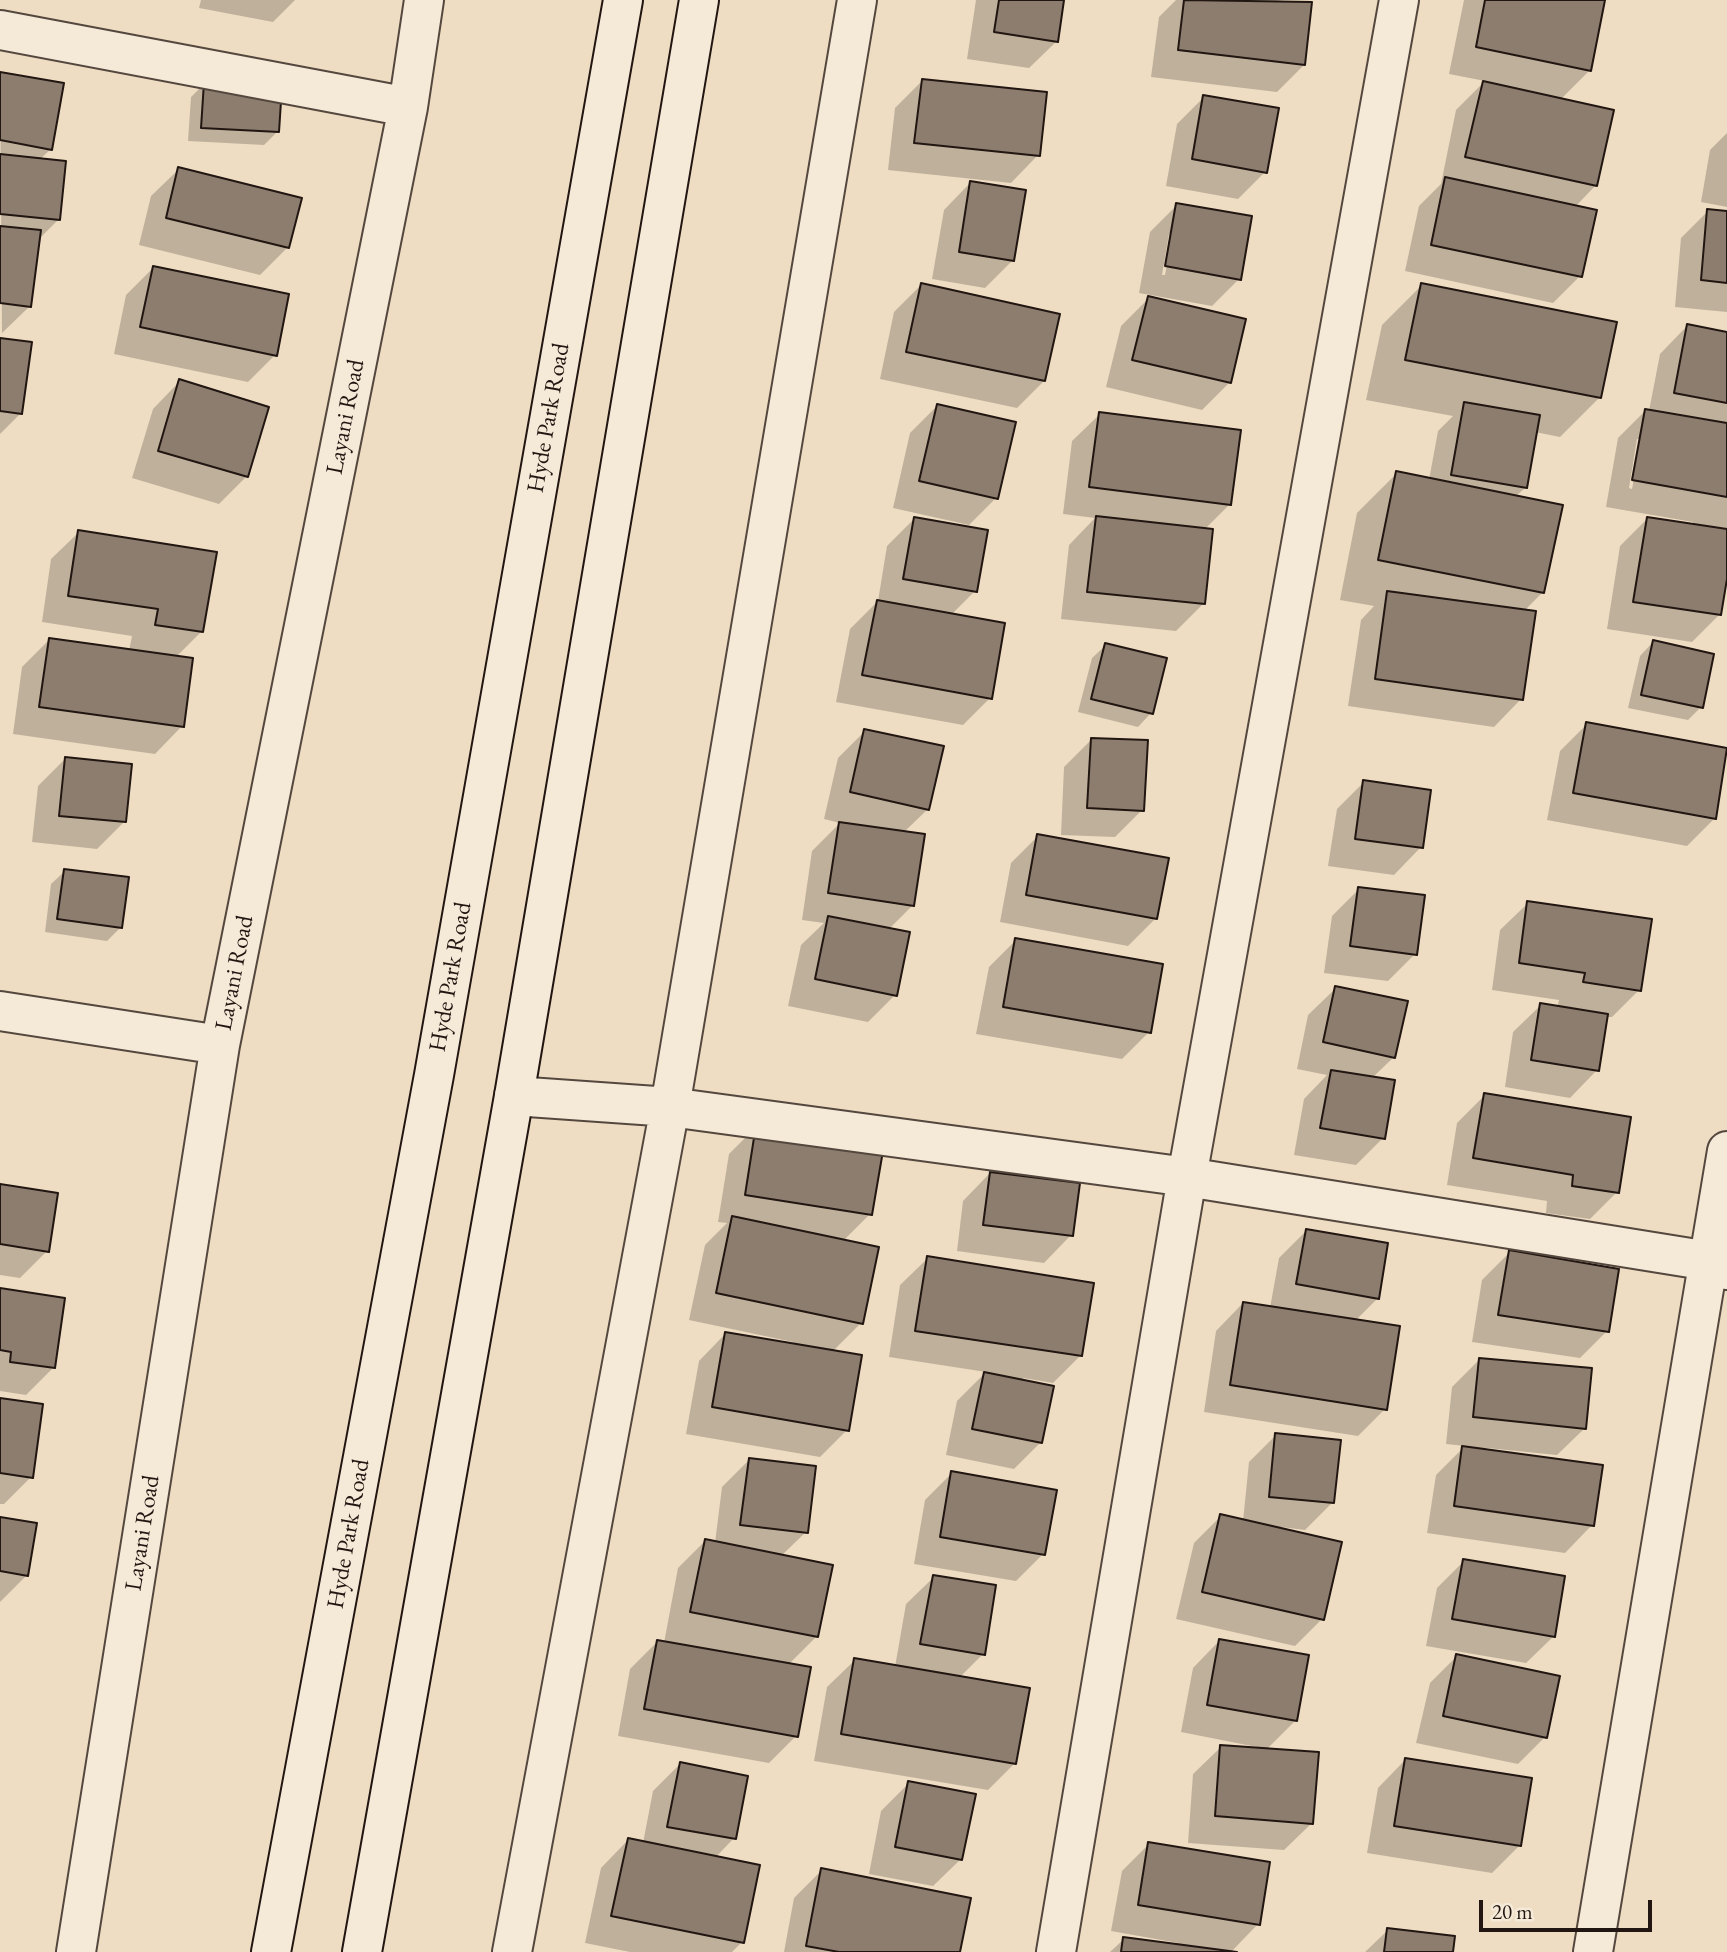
<!DOCTYPE html>
<style>
body{margin:0}
#map{position:relative;width:1727px;height:1952px;overflow:hidden;background:#efddc3;font-family:"EB Garamond",serif}
canvas{display:block}
.scale{position:absolute;left:1479px;top:1900px;width:173px;height:32px;box-sizing:border-box;border:4px solid #211611;border-top:0;padding-left:9px;font-size:21px;line-height:24px;white-space:nowrap;color:#211611;-webkit-text-stroke:5px #f5e9d8;paint-order:stroke}
</style>
<div id="map">
<canvas width="1727" height="1952"></canvas>
<div class="scale">20 m</div>
</div>
<script>
const context = document.querySelector('canvas').getContext('2d');
context.lineJoin = 'round';
function fill(path, color) {
  context.fillStyle = color;
  context.fill(path, 'evenodd');
}
function stroke(path, color, width, dash) {
  context.strokeStyle = color;
  context.lineWidth = width;
  context.lineCap = dash ? 'butt' : 'round';
  context.setLineDash(dash || []);
  context.stroke(path);
}
function write(font, color, halo, rows, align = 'center') {
  context.font = font + ' "EB Garamond",serif';
  context.lineWidth = 6;
  context.setLineDash([]);
  context.textBaseline = 'middle';
  context.strokeStyle = halo;
  context.fillStyle = color;
  for (const [text, x, y, turn = 0] of rows) {
    context.save();
    context.translate(x, y);
    context.rotate((+turn || 0) * Math.PI / 180);
    context.textAlign = isNaN(turn) ? turn : align;
    if (halo) context.strokeText(text, 0, 0);
    context.fillText(text, 0, 0);
    context.restore();
  }
}
const shadow = new Path2D(`
 M 201,0 L 295,0 L 273,22 L 199,8 Z
 M 976,0 L 1062,0 L 1057,41 L 1029,68 L 967,59 Z
 M 1176,0 L 1276,0 L 1310,4 L 1304,65 L 1277,92 L 1151,77 L 1159,17 Z
 M 1464,0 L 1604,0 L 1590,70 L 1560,100 L 1596,185 L 1575,207 L 1580,276 L 1553,303 L 1405,271 L 1419,206 L 1441,184 L 1456,110 L 1485,81 L 1449,74 Z
 M 0,73 L 51,149 L 39,160 L 58,220 L 38,240 L 30,306 L 2,333 Z
 M 923,80 L 1038,155 L 1011,183 L 888,170 L 895,108 Z
 M 204,84 L 278,131 L 264,145 L 188,141 L 191,97 Z
 M 1204,97 L 1265,172 L 1238,199 L 1166,186 L 1177,124 Z
 M 1727,133 L 1727,207 L 1701,202 L 1710,150 Z
 M 179,169 L 288,247 L 260,275 L 139,245 L 151,196 Z
 M 971,182 L 1013,260 L 985,288 L 932,279 L 944,210 Z
 M 1177,205 L 1239,279 L 1212,306 L 1139,293 L 1150,232 ZM 1169,234 L 1173,234 L 1165,275 L 1162,275 Z
 M 1708,211 L 1727,213 L 1727,312 L 1675,307 L 1681,238 Z
 M 153,268 L 275,355 L 248,382 L 114,354 L 126,295 Z
 M 921,285 L 1044,381 L 1017,408 L 880,379 L 894,312 Z
 M 1422,285 L 1600,397 L 1560,437 L 1535,432 L 1525,488 L 1515,497 L 1543,592 L 1524,611 L 1521,699 L 1494,727 L 1348,706 L 1361,620 L 1374,606 L 1340,600 L 1357,513 L 1397,473 L 1429,480 L 1438,431 L 1453,416 L 1366,400 L 1382,325 Z
 M 1149,298 L 1244,320 L 1229,383 L 1202,410 L 1106,387 L 1121,326 Z
 M 1687,326 L 1727,334 L 1727,567 L 1720,614 L 1692,642 L 1607,629 L 1620,546 L 1647,519 L 1693,526 L 1693,522 L 1606,507 L 1618,438 L 1645,411 L 1649,411 L 1660,354 ZM 1637,439 L 1641,439 L 1632,489 L 1629,488 Z
 M 0,340 L 21,413 L 0,434 Z
 M 180,381 L 247,476 L 219,504 L 132,478 L 153,409 Z
 M 937,406 L 996,498 L 969,525 L 893,508 L 910,433 Z
 M 1100,414 L 1229,505 L 1204,530 L 1203,604 L 1176,631 L 1061,619 L 1069,545 L 1095,518 L 1063,514 L 1072,441 Z
 M 914,519 L 975,591 L 951,615 L 990,698 L 963,725 L 836,702 L 850,629 L 878,601 L 887,546 Z
 M 79,532 L 202,631 L 176,657 L 182,726 L 155,754 L 13,734 L 22,667 L 50,639 L 129,651 L 132,636 L 42,622 L 51,559 Z
 M 1653,642 L 1701,707 L 1688,720 L 1628,708 L 1640,656 Z
 M 1106,645 L 1151,713 L 1138,727 L 1078,712 L 1092,658 Z
 M 1587,724 L 1727,750 L 1714,819 L 1687,846 L 1547,820 L 1560,751 Z
 M 865,731 L 928,809 L 903,833 L 913,905 L 888,930 L 895,995 L 868,1022 L 788,1006 L 801,945 L 824,923 L 802,920 L 812,851 L 840,823 L 824,819 L 838,758 Z
 M 1091,740 L 1142,810 L 1115,837 L 1061,835 L 1064,767 Z
 M 65,759 L 124,822 L 97,849 L 32,842 L 38,786 Z
 M 1364,782 L 1421,847 L 1394,875 L 1328,866 L 1337,809 Z
 M 1038,836 L 1156,918 L 1128,946 L 1000,922 L 1011,863 Z
 M 65,871 L 121,927 L 107,941 L 45,932 L 51,884 Z
 M 1359,889 L 1415,954 L 1388,981 L 1324,973 L 1332,916 Z
 M 1528,903 L 1639,990 L 1612,1017 L 1606,1017 L 1597,1070 L 1570,1098 L 1505,1087 L 1513,1032 L 1541,1005 L 1557,1008 L 1559,1000 L 1492,990 L 1500,930 Z
 M 1016,940 L 1149,1032 L 1122,1059 L 976,1034 L 989,967 Z
 M 1336,988 L 1394,1057 L 1372,1078 L 1383,1138 L 1356,1165 L 1294,1155 L 1304,1099 L 1327,1075 L 1297,1069 L 1308,1015 Z
 M 1485,1095 L 1617,1192 L 1590,1219 L 1546,1213 L 1547,1201 L 1447,1185 L 1457,1123 Z
 M 756,1127 L 870,1214 L 843,1241 L 861,1323 L 832,1352 L 847,1430 L 820,1457 L 686,1434 L 699,1361 L 726,1333 L 792,1345 L 793,1342 L 689,1320 L 705,1245 L 727,1223 L 718,1222 L 729,1154 Z
 M 990,1173 L 1071,1235 L 1044,1263 L 957,1251 L 963,1201 Z
 M 0,1186 L 47,1251 L 20,1278 L 0,1275 Z
 M 1306,1231 L 1378,1298 L 1355,1321 L 1385,1409 L 1358,1436 L 1204,1412 L 1216,1331 L 1243,1303 L 1270,1308 L 1279,1258 Z
 M 1510,1252 L 1607,1331 L 1580,1358 L 1472,1342 L 1482,1280 Z
 M 928,1258 L 1081,1355 L 1053,1383 L 1023,1378 L 1041,1442 L 1014,1469 L 946,1455 L 957,1401 L 986,1372 L 889,1357 L 900,1285 Z
 M 0,1290 L 53,1368 L 26,1395 L 0,1391 Z
 M 1480,1359 L 1585,1428 L 1557,1455 L 1487,1448 L 1486,1451 L 1592,1525 L 1565,1553 L 1427,1533 L 1436,1475 L 1465,1446 L 1446,1444 L 1452,1387 Z
 M 0,1399 L 31,1477 L 4,1504 L 0,1504 Z
 M 1276,1435 L 1332,1503 L 1305,1530 L 1281,1527 L 1322,1619 L 1295,1646 L 1176,1619 L 1194,1543 L 1221,1516 L 1243,1521 L 1249,1462 Z
 M 749,1460 L 806,1532 L 781,1556 L 817,1636 L 788,1665 L 796,1736 L 769,1763 L 618,1736 L 630,1669 L 658,1641 L 664,1643 L 678,1568 L 705,1541 L 715,1543 L 722,1487 Z
 M 952,1473 L 1043,1554 L 1016,1581 L 914,1564 L 925,1500 Z
 M 0,1519 L 27,1575 L 0,1602 Z
 M 1464,1561 L 1554,1636 L 1526,1663 L 1426,1646 L 1437,1588 Z
 M 934,1577 L 983,1654 L 959,1678 L 1015,1763 L 988,1790 L 814,1761 L 827,1687 L 855,1660 L 895,1667 L 906,1604 Z
 M 1220,1640 L 1295,1721 L 1267,1749 L 1181,1732 L 1193,1668 Z
 M 1457,1656 L 1545,1737 L 1518,1764 L 1416,1743 L 1430,1683 Z
 M 1221,1747 L 1312,1823 L 1284,1850 L 1188,1843 L 1193,1774 Z
 M 1405,1760 L 1520,1845 L 1492,1873 L 1367,1853 L 1378,1788 Z
 M 680,1764 L 734,1838 L 715,1858 L 742,1942 L 732,1952 L 630,1952 L 585,1943 L 601,1868 L 628,1840 L 643,1843 L 653,1791 Z
 M 909,1783 L 961,1859 L 933,1886 L 869,1874 L 881,1811 Z
 M 1149,1844 L 1258,1924 L 1231,1952 L 1110,1952 L 1124,1939 L 1177,1946 L 1178,1943 L 1111,1931 L 1122,1871 Z
 M 822,1870 L 959,1952 L 784,1952 L 794,1898 Z
 M 1388,1930 L 1451,1952 L 1365,1952 Z`);
const building = new Path2D(`
 M 999,0 L 1064,0 L 1058,42 L 994,32 Z
 M 1184,0 L 1312,2 L 1305,65 L 1178,50 Z
 M 1485,0 L 1605,0 L 1591,71 L 1476,47 Z
 M 0,72 L 64,83 L 52,150 L 0,140 Z
 M 922,79 L 1047,92 L 1040,156 L 914,143 Z
 M 1483,81 L 1614,110 L 1597,186 L 1465,157 Z
 M 204,82 L 282,86 L 279,132 L 201,128 Z
 M 1203,95 L 1279,108 L 1267,173 L 1192,159 Z
 M 0,154 L 66,161 L 60,220 L 0,214 Z
 M 178,167 L 302,198 L 289,248 L 166,218 Z
 M 1445,177 L 1597,210 L 1582,277 L 1431,245 Z
 M 970,181 L 1026,190 L 1014,261 L 959,252 Z
 M 1176,203 L 1252,216 L 1241,280 L 1165,266 Z
 M 1707,209 L 1727,211 L 1727,283 L 1701,280 Z
 M 0,226 L 41,230 L 31,307 L 0,303 Z
 M 153,266 L 289,294 L 277,356 L 140,327 Z
 M 921,283 L 1060,314 L 1045,381 L 906,352 Z
 M 1421,283 L 1617,322 L 1601,398 L 1405,360 Z
 M 1148,296 L 1246,319 L 1231,383 L 1132,360 Z
 M 1687,324 L 1727,332 L 1727,403 L 1674,393 Z
 M 0,338 L 32,342 L 22,414 L 0,411 Z
 M 179,379 L 269,407 L 248,477 L 158,451 Z
 M 1464,402 L 1540,415 L 1527,488 L 1451,475 Z
 M 937,404 L 1016,422 L 998,499 L 919,481 Z
 M 1645,409 L 1727,423 L 1727,497 L 1632,480 Z
 M 1099,412 L 1241,430 L 1231,505 L 1089,487 Z
 M 1396,471 L 1563,505 L 1544,593 L 1378,560 Z
 M 1096,516 L 1213,529 L 1205,604 L 1087,592 Z
 M 914,517 L 988,530 L 977,592 L 903,579 Z
 M 1647,517 L 1727,529 L 1727,579 L 1721,615 L 1633,602 Z
 M 78,530 L 217,552 L 203,632 L 155,625 L 158,609 L 68,596 Z
 M 1387,591 L 1536,611 L 1523,700 L 1375,679 Z
 M 877,600 L 1005,623 L 992,699 L 862,675 Z
 M 49,638 L 193,658 L 184,727 L 39,707 Z
 M 1653,640 L 1714,654 L 1703,708 L 1641,695 Z
 M 1105,643 L 1167,658 L 1153,714 L 1091,699 Z
 M 1586,722 L 1727,748 L 1716,819 L 1573,793 Z
 M 864,729 L 944,746 L 929,810 L 850,792 Z
 M 1091,738 L 1148,740 L 1144,811 L 1087,808 Z
 M 65,757 L 132,764 L 126,822 L 59,816 Z
 M 1363,780 L 1431,790 L 1423,848 L 1355,839 Z
 M 839,822 L 925,834 L 914,906 L 828,893 Z
 M 1037,834 L 1169,858 L 1157,919 L 1026,895 Z
 M 64,869 L 129,877 L 122,928 L 57,919 Z
 M 1358,887 L 1425,895 L 1417,955 L 1350,946 Z
 M 1527,901 L 1652,919 L 1641,991 L 1583,982 L 1585,973 L 1519,963 Z
 M 828,916 L 910,932 L 897,996 L 815,979 Z
 M 1015,938 L 1163,964 L 1151,1033 L 1003,1007 Z
 M 1335,986 L 1408,1001 L 1395,1058 L 1323,1042 Z
 M 1540,1003 L 1608,1014 L 1599,1071 L 1531,1060 Z
 M 1331,1070 L 1395,1080 L 1385,1139 L 1320,1128 Z
 M 1484,1093 L 1631,1117 L 1619,1193 L 1572,1186 L 1573,1175 L 1473,1158 Z
 M 756,1125 L 884,1145 L 872,1215 L 745,1195 Z
 M 990,1172 L 1080,1183 L 1073,1236 L 983,1225 Z
 M 0,1184 L 58,1193 L 49,1252 L 0,1244 Z
 M 732,1216 L 879,1247 L 863,1324 L 716,1293 Z
 M 1306,1229 L 1388,1243 L 1379,1299 L 1296,1284 Z
 M 1509,1250 L 1619,1269 L 1609,1332 L 1498,1315 Z
 M 927,1256 L 1094,1283 L 1082,1356 L 915,1331 Z
 M 0,1288 L 65,1298 L 55,1368 L 10,1362 L 11,1352 L 0,1350 Z
 M 1243,1302 L 1400,1326 L 1387,1410 L 1230,1385 Z
 M 725,1332 L 862,1355 L 849,1431 L 712,1407 Z
 M 1479,1358 L 1592,1368 L 1586,1429 L 1473,1417 Z
 M 984,1372 L 1054,1386 L 1042,1443 L 972,1429 Z
 M 0,1398 L 43,1404 L 33,1478 L 0,1473 Z
 M 1275,1433 L 1341,1440 L 1334,1503 L 1269,1497 Z
 M 1462,1446 L 1603,1465 L 1594,1526 L 1454,1506 Z
 M 749,1458 L 816,1466 L 808,1533 L 740,1525 Z
 M 951,1471 L 1057,1490 L 1045,1555 L 940,1537 Z
 M 1220,1514 L 1342,1542 L 1324,1620 L 1202,1592 Z
 M 0,1517 L 37,1523 L 28,1576 L 0,1571 Z
 M 705,1539 L 833,1565 L 818,1637 L 690,1612 Z
 M 1463,1559 L 1565,1576 L 1555,1637 L 1452,1619 Z
 M 933,1575 L 996,1585 L 985,1655 L 920,1644 Z
 M 1219,1639 L 1309,1655 L 1297,1721 L 1207,1705 Z
 M 657,1640 L 811,1667 L 798,1737 L 644,1709 Z
 M 1456,1654 L 1560,1676 L 1547,1738 L 1443,1716 Z
 M 854,1658 L 1030,1688 L 1016,1764 L 841,1734 Z
 M 1220,1745 L 1319,1752 L 1313,1824 L 1215,1816 Z
 M 1405,1758 L 1532,1778 L 1521,1846 L 1394,1826 Z
 M 680,1762 L 748,1776 L 736,1839 L 667,1827 Z
 M 908,1781 L 976,1794 L 962,1860 L 895,1847 Z
 M 628,1838 L 760,1865 L 744,1943 L 611,1916 Z
 M 1148,1842 L 1270,1862 L 1260,1925 L 1138,1905 Z
 M 821,1868 L 971,1898 L 960,1952 L 839,1952 L 806,1946 Z
 M 1387,1928 L 1455,1936 L 1453,1952 L 1384,1952 Z
 M 1123,1937 L 1237,1952 L 1121,1952 Z`);
const street = new Path2D(`
 M 0,30 L 408,107
 M 0,1011 L 220,1045
 M 514,1096 L 670,1107 L 1187,1177 L 1709,1261 L 1727,1270
 M 76,1952 L 220,1045 L 408,107 L 424,0
 M 512,1952 L 670,1107 L 857,0
 M 1056,1952 L 1187,1177 L 1399,0
 M 1593,1952 L 1727,1151`);
const secondary = new Path2D(`
 M 271,1952 L 434,1075 L 623,0
 M 362,1952 L 514,1096 L 699,0`);
const streetNames = [
 ["Layani Road",346,417,-79],
 ["Hyde Park Road",549,418,-80],
 ["Layani Road",235,973,-79],
 ["Hyde Park Road",451,977,-80],
 ["Layani Road",143,1533,-81],
 ["Hyde Park Road",349,1534,-80]
];
fill(shadow, '#0003');
fill(building, '#8c7d6e');
stroke(building, '#211611', 2);
stroke(street, '#54483e', 42);
stroke(secondary, '#211611', 42);
stroke(street, '#f5e9d8', 38);
stroke(secondary, '#f5e9d8', 38);
write('24px', '#211611', '#f5e9d8', streetNames);
</script>
